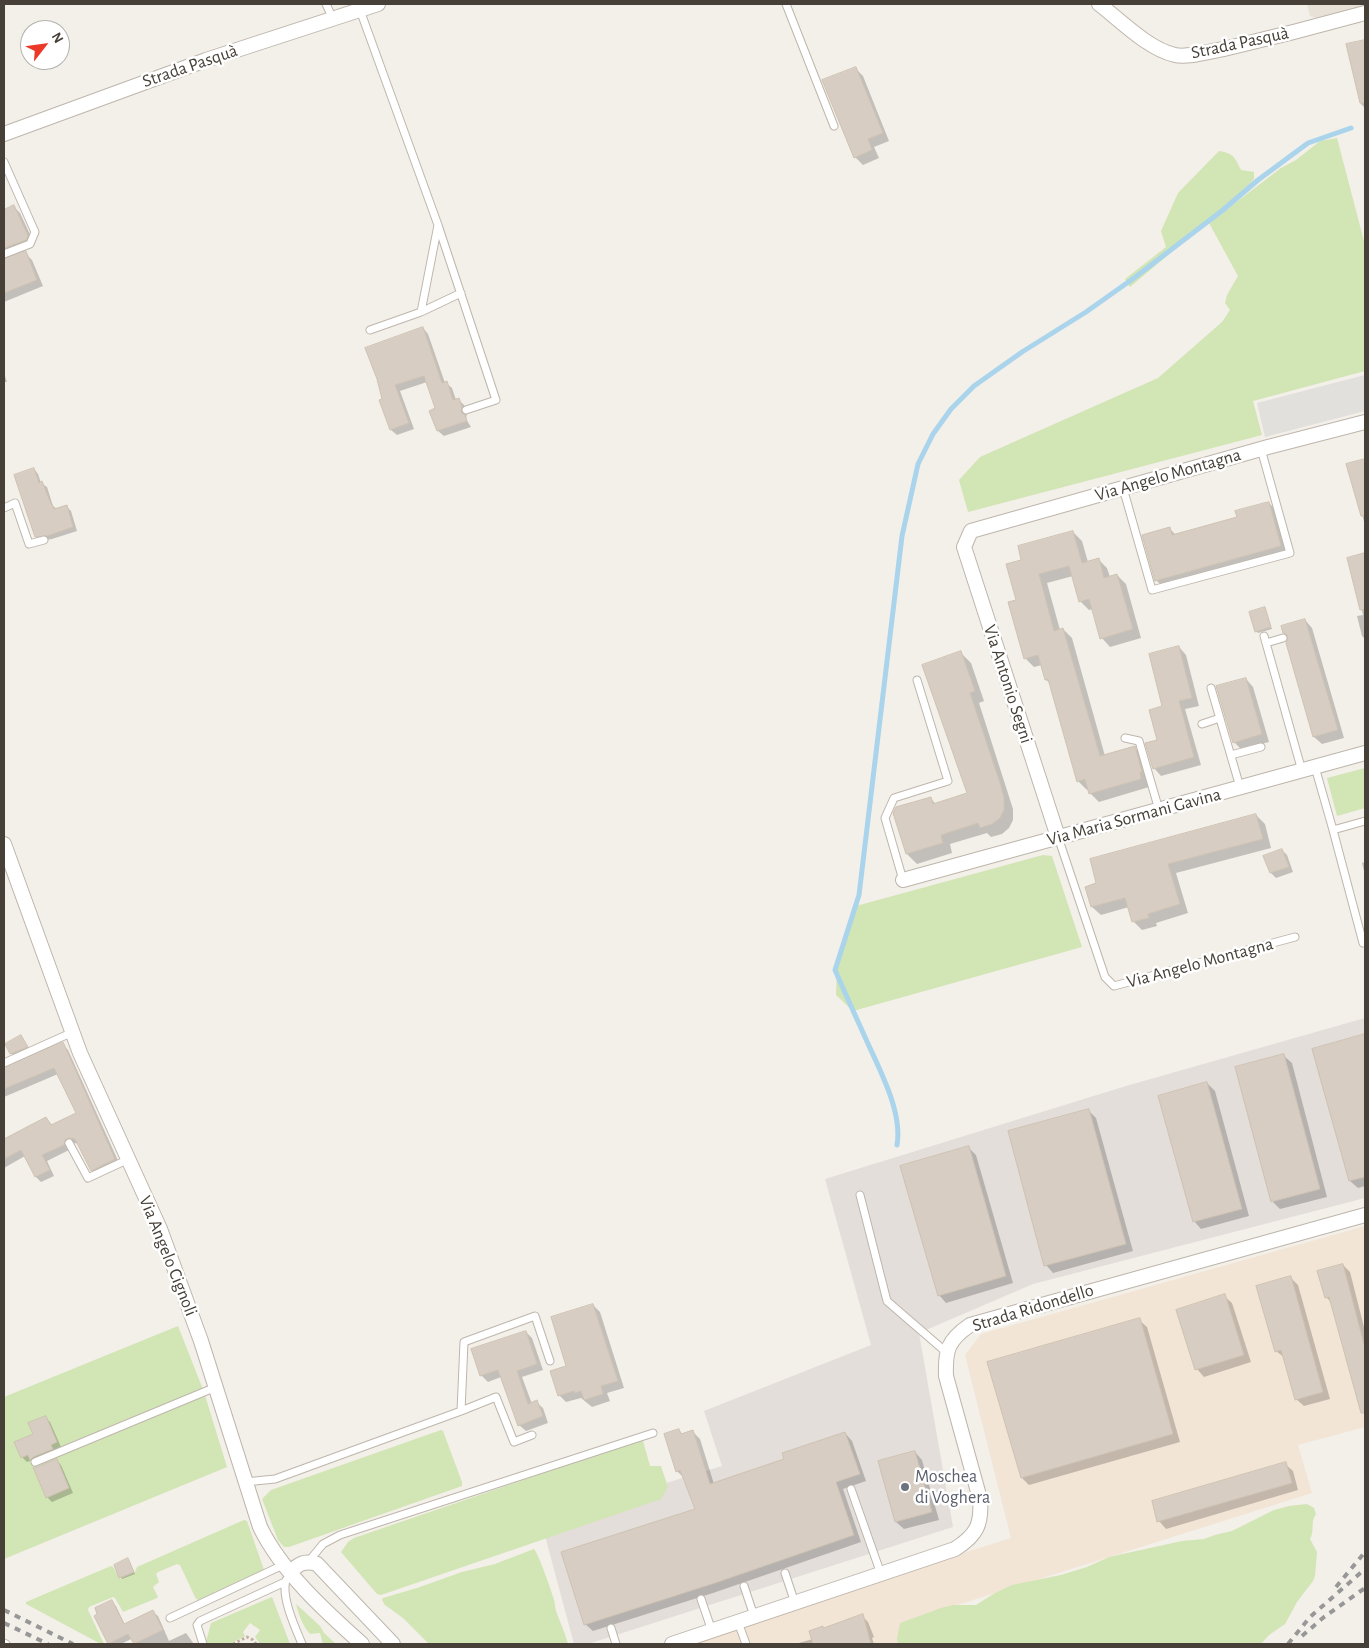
<!DOCTYPE html>
<meta charset="utf-8">
<style>
body{margin:0}
#map{position:relative;width:1369px;height:1648px;overflow:hidden;background:#f3efe9;font-family:"Alegreya Sans",sans-serif}
canvas{display:block}
.frame{position:absolute;inset:0;border:5px solid #464038;pointer-events:none}
.north{position:absolute;left:20px;top:20px;width:50px;height:50px;box-sizing:border-box;background:#fff;border:1px solid #b5b3af;border-radius:50%;rotate:60deg;font-size:14px;font-weight:700;line-height:20px;text-align:center;color:#464038}
.north::after{content:'';display:block;margin:auto;width:18px;height:22px;background:#ec3927;clip-path:polygon(50% 0,100% 100%,50% 72%,0 100%)}
</style>
<div id="map">
<canvas width="1369" height="1648"></canvas>
<div class="frame"></div>
<div class="north">N</div>
</div>
<script>
const context = document.querySelector('canvas').getContext('2d');
context.lineJoin = 'round';
function fill(path, color) {
  context.fillStyle = color;
  context.fill(path, 'evenodd');
}
function stroke(path, color, width, dash) {
  context.strokeStyle = color;
  context.lineWidth = width;
  context.lineCap = dash ? 'butt' : 'round';
  context.setLineDash(dash || []);
  context.stroke(path);
}
function write(font, color, halo, rows, align = 'center') {
  context.font = font + ' "Alegreya Sans",sans-serif';
  context.lineWidth = 5;
  context.setLineDash([]);
  context.textBaseline = 'middle';
  context.strokeStyle = halo;
  context.fillStyle = color;
  for (const [text, x, y, turn = 0] of rows) {
    context.save();
    context.translate(x, y);
    context.rotate((+turn || 0) * Math.PI / 180);
    context.textAlign = isNaN(turn) ? turn : align;
    if (halo) context.strokeText(text, 0, 0);
    context.fillText(text, 0, 0);
    context.restore();
  }
}
const residential = new Path2D(`
 M 1307,4 L 1365,4 L 1365,8 L 1316,18 L 1310,16 Z`);
const commercial = new Path2D(`
 M 1365,1226 L 1365,1427 L 1298,1445 L 1312,1493 L 900,1623 L 899,1644 L 675,1644 L 1011,1538 L 965,1355 L 981,1334 Z`);
const industrial = new Path2D(`
 M 1365,1018 L 1365,1198 L 1033,1284 L 919,1333 L 953,1527 L 588,1644 L 574,1644 L 541,1521 L 722,1466 L 704,1411 L 871,1345 L 825,1179 L 1126,1086 Z`);
const green = new Path2D(`
 M 1337,138 L 1365,245 L 1365,371 L 1253,401 L 1262,435 L 968,512 L 959,480 L 980,457 L 1158,378 L 1222,322 L 1230,310 L 1225,303 L 1227,295 L 1238,276 L 1209,223 L 1281,168 L 1296,160 L 1320,141 Z
 M 1219,151 C 1234,153 1235,158 1241,170 L 1254,172 L 1254,179 L 1237,197 L 1130,287 L 1125,279 L 1166,247 L 1161,231 L 1178,193 Z
 M 1365,768 L 1365,808 L 1337,816 L 1327,778 Z
 M 1043,855 L 1052,856 L 1082,947 L 853,1011 L 836,995 L 837,969 L 856,906 Z
 M 178,1326 L 204,1392 L 227,1467 L 4,1559 L 4,1397 Z
 M 441,1430 L 443,1431 L 462,1482 L 462,1486 L 289,1547 L 284,1547 L 278,1540 L 262,1499 L 271,1490 Z
 M 640,1440 L 643,1441 L 650,1466 L 661,1466 L 668,1487 L 661,1499 L 381,1595 L 377,1594 L 341,1552 L 348,1542 L 354,1538 Z
 M 1307,1504 L 1314,1508 L 1316,1514 C 1310,1522 1315,1530 1310,1539 L 1317,1552 L 1315,1576 L 1313,1581 L 1297,1602 L 1285,1624 L 1269,1635 L 1261,1644 L 898,1644 L 897,1639 L 900,1623 L 941,1608 L 953,1605 L 976,1605 L 995,1593 L 1012,1585 L 1061,1575 L 1087,1567 L 1109,1557 L 1182,1541 L 1204,1539 L 1215,1535 L 1232,1531 L 1274,1510 L 1289,1506 Z
 M 244,1520 L 247,1521 L 264,1570 L 263,1572 L 199,1600 L 196,1599 L 180,1565 L 177,1564 L 158,1572 L 156,1574 L 159,1582 L 153,1587 L 158,1597 L 157,1598 L 123,1612 L 115,1598 L 113,1597 L 89,1607 L 88,1610 L 104,1644 L 101,1644 L 26,1604 L 26,1602 L 111,1566 L 113,1567 L 120,1579 L 135,1572 L 137,1567 Z
 M 534,1549 C 538,1553 552,1592 554,1600 C 555,1603 555,1608 556,1611 C 560,1622 565,1633 568,1644 L 429,1644 L 403,1618 L 385,1605 L 382,1600 L 383,1598 L 417,1588 L 462,1572 L 495,1564 Z
 M 272,1597 L 290,1644 L 260,1644 L 255,1637 L 260,1630 L 250,1623 L 243,1632 L 245,1636 L 229,1644 L 208,1644 L 206,1642 L 211,1623 Z
 M 296,1604 L 320,1626 L 324,1633 L 336,1644 L 323,1644 L 320,1633 L 310,1634 C 302,1625 299,1615 296,1604 Z`);
const parking = new Path2D(`
 M 1365,375 L 1365,411 L 1265,437 L 1257,403 Z`);
const shadow = new Path2D(`
 M 1365,41 L 1365,108 L 1361,104 L 1347,45 Z
 M 855,68 L 863,76 L 889,141 L 874,147 L 879,158 L 863,165 L 855,157 Z
 M 14,207 L 20,213 L 34,243 L 32,246 L 8,256 L 6,260 L 25,253 L 32,260 L 43,286 L 4,302 L 4,211 Z
 M 423,328 L 428,334 L 445,383 L 446,383 L 452,388 L 456,400 L 458,399 L 464,405 L 467,413 L 466,419 L 471,427 L 444,436 L 438,431 L 437,409 L 427,382 L 400,391 L 414,429 L 397,435 L 391,430 L 384,399 Z
 M 4,373 L 7,382 L 4,382 Z
 M 1365,461 L 1365,525 L 1348,465 Z
 M 34,469 L 38,474 L 41,483 L 47,487 L 53,506 L 57,509 L 67,507 L 71,511 L 77,531 L 52,539 L 40,541 L 36,536 Z
 M 1269,503 L 1279,513 L 1291,556 L 1166,590 L 1156,580 L 1170,529 L 1176,535 L 1239,518 Z
 M 1073,532 L 1082,541 L 1088,562 L 1098,559 L 1107,568 L 1110,577 L 1117,575 L 1126,584 L 1141,638 L 1110,647 L 1102,638 L 1093,609 L 1089,610 L 1080,601 L 1073,576 L 1047,583 L 1060,630 L 1063,629 L 1072,638 L 1105,756 L 1135,748 L 1144,757 L 1149,787 L 1099,802 L 1090,793 L 1089,789 L 1087,790 L 1078,781 L 1051,684 L 1046,680 L 1042,665 L 1034,667 L 1025,658 L 1017,601 L 1023,560 Z
 M 1365,555 L 1365,639 L 1362,636 L 1357,616 L 1363,615 L 1348,559 Z
 M 1264,609 L 1272,629 L 1258,633 L 1256,631 Z
 M 1305,620 L 1312,628 L 1344,738 L 1322,744 L 1314,737 L 1289,638 L 1284,632 Z
 M 1179,647 L 1186,655 L 1199,706 L 1185,709 L 1201,765 L 1161,776 L 1154,768 L 1164,707 Z
 M 961,653 L 971,663 L 984,701 L 979,703 L 1013,809 L 1013,820 L 1009,828 L 1002,834 L 991,837 L 987,833 L 950,844 L 952,853 L 917,864 L 907,854 L 930,798 L 936,804 L 969,794 Z
 M 1246,679 L 1253,687 L 1269,742 L 1241,749 L 1234,742 Z
 M 1256,815 L 1265,824 L 1271,848 L 1176,873 L 1188,913 L 1156,923 L 1157,926 L 1142,930 L 1133,921 L 1129,907 L 1101,915 L 1092,907 L 1087,887 Z
 M 1282,850 L 1287,855 L 1293,872 L 1276,878 L 1271,873 L 1265,856 Z
 M 1365,862 L 1365,875 L 1362,863 Z
 M 1365,1035 L 1365,1186 L 1358,1188 L 1350,1181 L 1314,1050 Z
 M 21,1036 L 29,1049 L 13,1056 L 6,1044 Z
 M 62,1044 L 68,1050 L 120,1165 L 98,1176 L 92,1170 L 78,1144 L 75,1143 L 70,1146 L 69,1150 L 47,1161 L 54,1176 L 41,1182 L 36,1177 L 25,1156 L 4,1168 L 4,1141 L 46,1118 L 53,1126 L 77,1114 L 58,1074 L 4,1097 L 4,1069 Z
 M 1284,1056 L 1292,1063 L 1327,1197 L 1280,1209 L 1273,1202 L 1237,1068 Z
 M 1207,1083 L 1215,1091 L 1249,1216 L 1201,1229 L 1194,1221 Z
 M 1088,1110 L 1096,1118 L 1133,1251 L 1053,1273 L 1046,1265 Z
 M 969,1148 L 976,1155 L 1013,1283 L 946,1303 L 939,1295 Z
 M 1343,1265 L 1350,1272 L 1365,1331 L 1365,1400 L 1363,1400 L 1332,1303 L 1326,1297 Z
 M 1291,1278 L 1298,1285 L 1330,1399 L 1304,1406 L 1296,1399 L 1285,1358 L 1276,1351 Z
 M 1224,1296 L 1232,1303 L 1251,1362 L 1204,1377 L 1197,1369 Z
 M 593,1305 L 600,1312 L 624,1388 L 607,1393 L 610,1401 L 592,1407 L 581,1398 L 566,1402 L 559,1395 L 568,1367 Z
 M 1139,1320 L 1147,1327 L 1180,1442 L 1029,1485 L 1022,1478 Z
 M 526,1332 L 532,1338 L 543,1370 L 522,1377 L 532,1404 L 536,1402 L 543,1408 L 548,1423 L 526,1431 L 519,1425 L 501,1377 L 488,1382 L 481,1375 Z
 M 45,1417 L 50,1422 L 61,1447 L 55,1450 L 56,1454 L 36,1464 L 32,1460 L 27,1462 L 22,1457 Z
 M 679,1430 L 683,1435 L 693,1432 L 700,1439 L 714,1484 L 786,1460 L 845,1433 L 852,1441 L 866,1481 L 843,1489 L 861,1542 L 713,1593 L 593,1631 L 585,1624 L 696,1510 L 684,1478 L 677,1471 Z
 M 915,1452 L 922,1460 L 939,1520 L 904,1529 L 896,1522 L 880,1462 Z
 M 56,1460 L 61,1465 L 73,1493 L 52,1502 L 47,1497 Z
 M 1285,1464 L 1293,1471 L 1298,1490 L 1166,1529 L 1159,1521 Z
 M 128,1560 L 135,1574 L 122,1579 L 120,1577 Z
 M 111,1602 L 116,1606 L 125,1625 L 153,1612 L 158,1616 L 169,1641 L 186,1633 L 194,1644 L 134,1644 L 131,1639 L 121,1644 L 110,1644 Z
 M 862,1616 L 868,1622 L 874,1637 L 872,1638 L 874,1644 L 795,1644 L 813,1639 L 824,1629 Z`);
const stream = new Path2D(`
 M 897,1145 C 903,1111 878,1067 865,1037 C 855,1015 845,993 835,970 L 859,895 L 902,536 L 918,464 L 933,434 L 951,409 L 974,386 L 1022,352 L 1086,312 L 1134,278 L 1223,210 L 1258,180 L 1308,143 L 1351,128`);
const building = new Path2D(`
 M 1365,40 L 1365,103 L 1360,103 L 1346,44 Z
 M 856,67 L 883,133 L 868,139 L 872,150 L 854,158 L 822,80 Z
 M 14,205 L 28,236 L 26,240 L 4,248 L 4,210 Z
 M 26,251 L 37,280 L 4,293 L 4,259 Z
 M 423,327 L 442,383 L 447,381 L 453,400 L 459,398 L 462,407 L 461,412 L 465,415 L 467,421 L 437,431 L 429,411 L 435,408 L 424,376 L 395,385 L 409,423 L 390,430 L 379,400 L 382,399 L 377,379 L 365,348 Z
 M 1365,459 L 1365,516 L 1361,516 L 1346,464 Z
 M 34,468 L 39,483 L 42,481 L 51,504 L 52,504 L 54,509 L 67,505 L 73,527 L 47,536 L 35,537 L 14,475 Z
 M 1269,502 L 1281,546 L 1155,581 L 1142,535 L 1170,527 L 1172,535 L 1237,517 L 1235,511 Z
 M 1073,531 L 1082,563 L 1099,558 L 1104,578 L 1117,574 L 1133,629 L 1100,639 L 1089,599 L 1079,602 L 1069,566 L 1039,574 L 1054,631 L 1063,628 L 1100,756 L 1135,746 L 1142,772 L 1140,772 L 1141,779 L 1089,794 L 1085,779 L 1077,782 L 1048,679 L 1045,680 L 1038,655 L 1024,659 L 1008,602 L 1016,600 L 1006,564 L 1021,560 L 1018,546 Z
 M 1365,553 L 1365,609 L 1360,610 L 1347,558 Z
 M 1265,607 L 1271,627 L 1255,632 L 1249,612 Z
 M 1305,619 L 1338,730 L 1313,737 L 1286,643 L 1288,637 L 1286,634 L 1283,633 L 1281,626 Z
 M 1179,646 L 1192,698 L 1179,701 L 1194,757 L 1153,769 L 1145,743 L 1157,740 L 1149,710 L 1162,706 L 1149,654 Z
 M 961,651 L 975,691 L 970,693 L 1001,786 L 1004,798 L 1004,810 L 1000,818 L 992,824 L 980,828 L 978,823 L 941,835 L 943,843 L 906,854 L 893,813 L 896,807 L 931,797 L 933,804 L 967,793 L 922,665 Z
 M 1246,678 L 1262,734 L 1233,743 L 1216,686 Z
 M 1256,814 L 1263,839 L 1168,864 L 1180,904 L 1148,914 L 1149,918 L 1132,922 L 1125,898 L 1091,907 L 1085,887 L 1096,883 L 1090,859 Z
 M 1282,849 L 1289,867 L 1270,873 L 1263,856 Z
 M 1365,1034 L 1365,1177 L 1349,1181 L 1312,1049 Z
 M 21,1035 L 28,1047 L 10,1054 L 5,1044 Z
 M 63,1042 L 115,1159 L 91,1171 L 75,1139 L 69,1138 L 65,1140 L 64,1145 L 42,1155 L 50,1170 L 35,1177 L 21,1150 L 4,1159 L 4,1139 L 46,1117 L 51,1125 L 76,1113 L 54,1068 L 4,1089 L 4,1068 Z
 M 1284,1054 L 1320,1189 L 1271,1202 L 1235,1067 Z
 M 1207,1082 L 1242,1209 L 1193,1222 L 1158,1096 Z
 M 1089,1109 L 1126,1244 L 1044,1266 L 1008,1131 Z
 M 969,1146 L 1006,1276 L 938,1296 L 900,1166 Z
 M 1343,1264 L 1365,1348 L 1365,1413 L 1361,1413 L 1329,1297 L 1325,1298 L 1317,1271 Z
 M 1291,1276 L 1323,1392 L 1295,1400 L 1281,1350 L 1275,1352 L 1256,1286 Z
 M 1225,1294 L 1244,1355 L 1195,1370 L 1176,1310 Z
 M 593,1304 L 618,1381 L 601,1386 L 603,1394 L 584,1400 L 581,1391 L 575,1393 L 574,1391 L 558,1396 L 550,1371 L 566,1366 L 551,1317 Z
 M 1140,1318 L 1173,1434 L 1021,1478 L 987,1362 Z
 M 526,1331 L 537,1364 L 517,1371 L 528,1404 L 537,1400 L 543,1416 L 518,1426 L 498,1370 L 480,1376 L 471,1349 Z
 M 46,1416 L 57,1442 L 51,1445 L 53,1449 L 33,1457 L 30,1460 L 28,1455 L 21,1458 L 14,1442 L 33,1434 L 28,1423 Z
 M 679,1429 L 681,1434 L 693,1430 L 710,1484 L 784,1459 L 782,1453 L 845,1432 L 860,1474 L 836,1482 L 854,1535 L 718,1582 L 584,1625 L 561,1552 L 695,1509 L 680,1470 L 676,1472 L 664,1434 Z
 M 915,1451 L 932,1512 L 895,1522 L 878,1461 Z
 M 57,1459 L 69,1488 L 46,1498 L 33,1467 L 37,1467 Z
 M 1286,1462 L 1292,1483 L 1157,1522 L 1152,1501 Z
 M 128,1558 L 134,1572 L 119,1578 L 114,1565 Z
 M 112,1600 L 124,1624 L 153,1610 L 163,1630 L 134,1644 L 128,1634 L 108,1644 L 94,1616 L 97,1614 L 95,1608 Z
 M 863,1614 L 871,1644 L 813,1644 L 809,1631 L 823,1626 L 823,1628 Z`);
const path = new Path2D(`
 M 233,1644 L 247,1637 L 253,1640 L 256,1644`);
const service = new Path2D(`
 M 326,4 L 333,19
 M 786,4 L 834,126
 M 360,10 L 438,225 L 496,400 L 466,410
 M 4,162 L 35,232 L 30,244 L 4,254
 M 421,312 L 461,293
 M 370,330 L 421,312 L 438,225
 M 1123,488 L 1152,590 L 1290,553 L 1261,449
 M 4,508 L 15,503 L 29,544 L 44,540
 M 1264,636 L 1302,771
 M 1266,643 L 1283,638
 M 1211,688 L 1240,787
 M 1202,724 L 1220,718
 M 1125,738 L 1139,741 L 1159,810
 M 1231,755 L 1261,747
 M 1315,767 L 1333,830 L 1365,821
 M 1333,830 L 1363,943
 M 1058,837 L 1105,977 L 1114,986 L 1295,937
 M 903,880 L 885,818 L 894,798 L 948,781 L 917,680
 M 4,1063 L 73,1032
 M 69,1143 L 88,1178 L 129,1159
 M 860,1195 L 887,1301 L 946,1352
 M 532,1435 L 514,1442 L 496,1397 L 461,1411 L 464,1342 L 535,1316 L 550,1361
 M 35,1462 L 216,1387
 M 245,1482 L 275,1479 L 461,1411
 M 851,1489 L 881,1574
 M 309,1561 L 323,1544 L 340,1535 L 653,1433
 M 785,1573 L 795,1603
 M 286,1580 C 281,1597 295,1627 302,1644
 M 744,1586 L 754,1616
 M 701,1599 L 712,1631
 M 170,1618 L 283,1565
 M 738,1622 L 746,1644
 M 611,1628 L 616,1644
 M 4,1643 L 6,1644
 M 203,1644 L 197,1625 L 200,1621 L 285,1582`);
const minor = new Path2D(`
 M 1099,4 C 1120,20 1148,49 1175,55 C 1188,58 1211,51 1224,49 C 1271,38 1318,26 1365,13
 M 4,134 L 206,60 L 378,4
 M 1058,837 L 964,547 L 971,531 L 1268,447 L 1365,422
 M 4,844 L 80,1053 L 160,1229 L 201,1341 L 260,1527 C 282,1572 325,1611 362,1644
 M 903,880 L 1365,753
 M 290,1572 C 299,1564 304,1560 317,1564 L 393,1644
 M 672,1644 L 955,1549 C 977,1535 982,1524 980,1499 L 946,1376 C 945,1350 948,1340 970,1325 L 1365,1215`);
const rail = new Path2D(`
 M 1336,1587 L 1365,1552
 M 4,1610 L 73,1644
 M 4,1623 L 48,1644
 M 1302,1636 L 1324,1617 L 1365,1588
 M 1288,1644 L 1310,1617 L 1365,1569`);
const markers = [
 [905,1487,5,"#6b7280"]
];
const streetNames = [
 ["Strada Pasquà",1240,43,-12],
 ["Strada Pasquà",190,66,-19],
 ["Via Angelo Montagna",1168,475,-16],
 ["Via Antonio Segni",1008,684,72],
 ["Via Maria Sormani Gavina",1134,817,-15],
 ["Via Angelo Montagna",1200,963,-15],
 ["Via Angelo Cignoli",168,1256,68],
 ["Strada Ridondello",1033,1308,-17]
];
const worshipNames = [
 ["Moschea",915,1477],
 ["di Voghera",915,1498]
];
fill(residential, '#e7e1d7');
fill(commercial, '#f3e5d5');
fill(industrial, '#e3deda');
fill(green, '#d2e5b4');
fill(parking, '#e2e0dd');
fill(shadow, '#0003');
stroke(stream, '#a9d4ec', 5);
fill(building, '#d7cdc2');
stroke(building, '#cec2b2', 1);
stroke(service, '#beb6ac', 9);
stroke(minor, '#beb6ac', 16);
stroke(path, '#bfb19e', 3, [2.5, 2.5]);
stroke(service, '#fff', 7);
stroke(minor, '#fff', 14);
stroke(rail, '#979797', 4, [6, 6]);
for (const [x, y, r, color] of markers) {
  const dot = new Path2D();
  dot.arc(x, y, r, 0, 2 * Math.PI);
  context.fillStyle = color;
  context.fill(dot);
  stroke(dot, '#fff', 2);
}
write('18px', '#464038', '#fff', streetNames);
write('18px', '#5b616d', '#fff', worshipNames, 'left');
</script>
